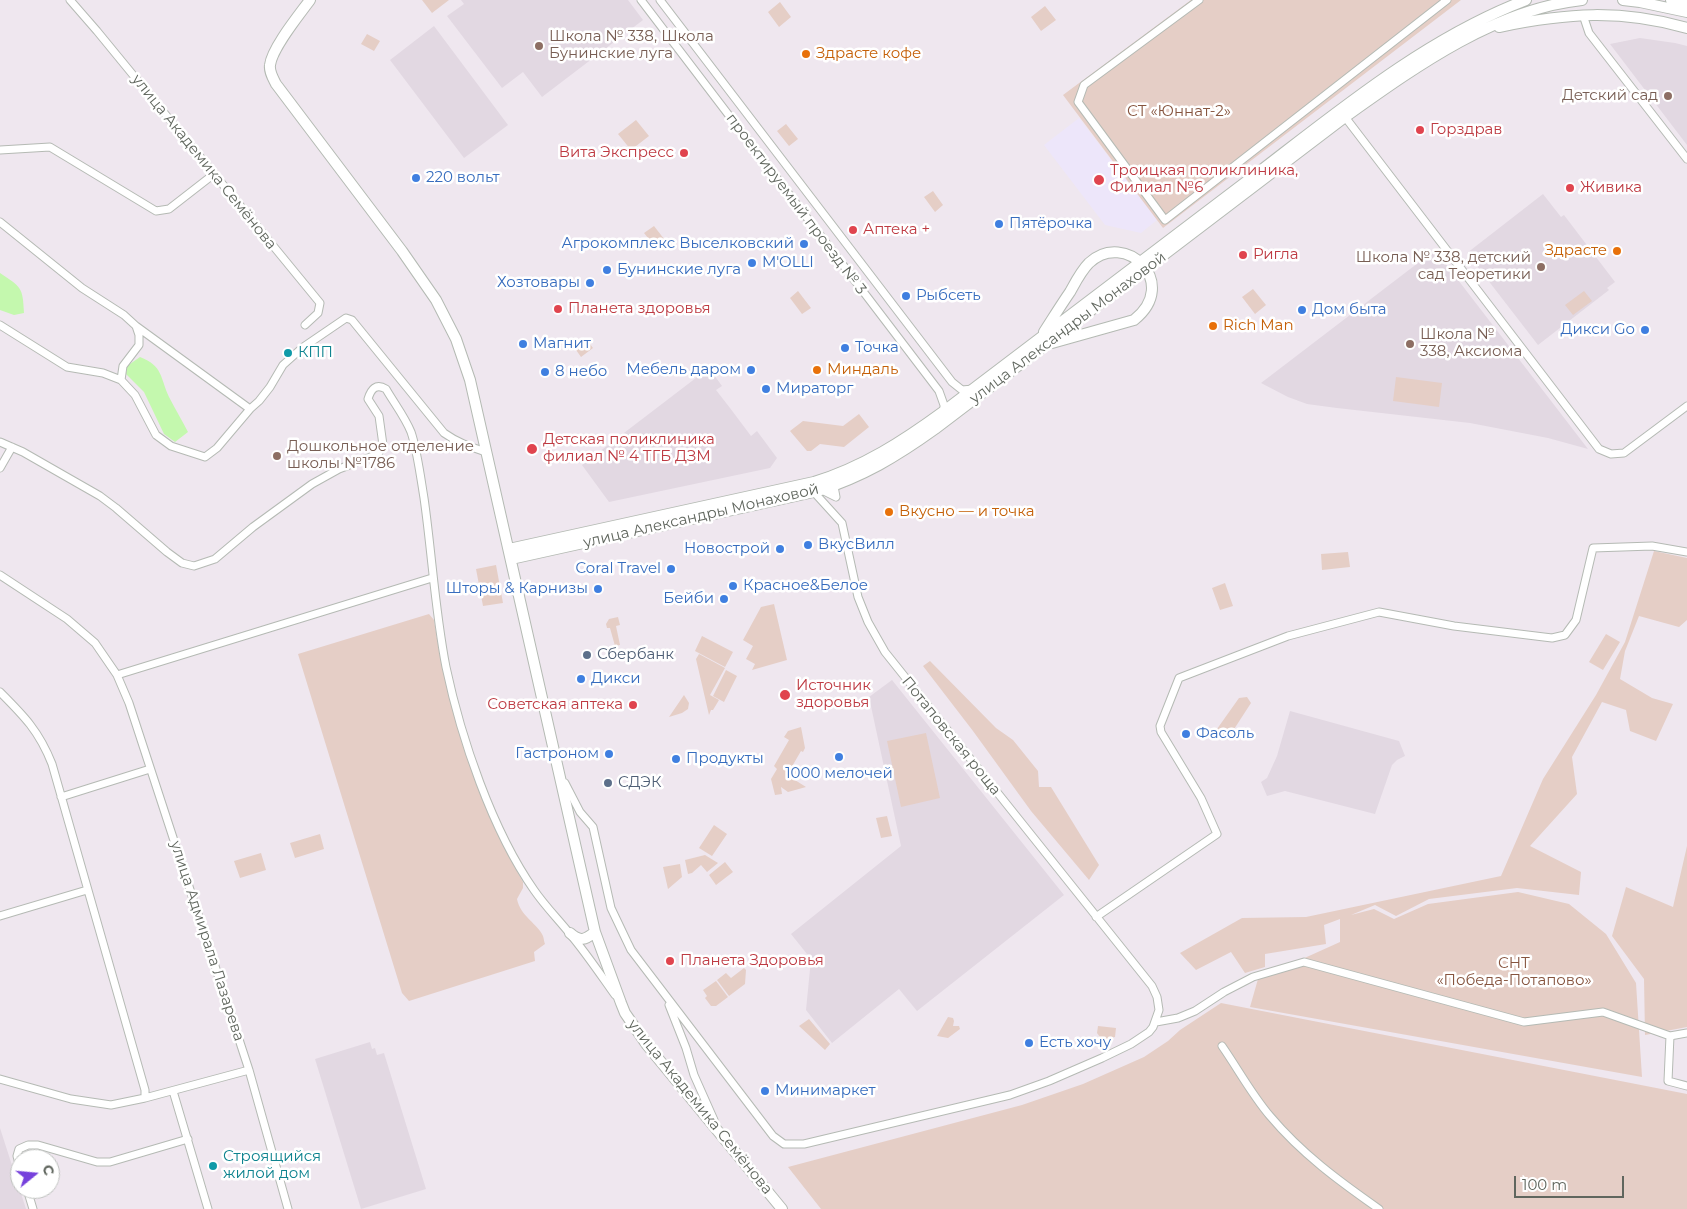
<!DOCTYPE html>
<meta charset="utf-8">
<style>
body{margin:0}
#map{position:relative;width:1687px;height:1209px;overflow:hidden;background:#efe7ef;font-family:Montserrat,sans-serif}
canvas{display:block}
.north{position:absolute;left:10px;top:1149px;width:50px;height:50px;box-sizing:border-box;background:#fff;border:1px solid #bfc2bf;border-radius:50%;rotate:73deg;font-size:14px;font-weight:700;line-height:20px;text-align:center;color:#60665e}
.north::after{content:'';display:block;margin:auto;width:18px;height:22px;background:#7641dc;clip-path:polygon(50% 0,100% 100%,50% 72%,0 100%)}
.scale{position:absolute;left:1514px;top:1176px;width:110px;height:22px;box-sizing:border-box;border:2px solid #60665e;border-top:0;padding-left:6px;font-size:15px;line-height:18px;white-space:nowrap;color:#60665e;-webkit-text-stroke:4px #fff;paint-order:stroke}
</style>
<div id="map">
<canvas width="1687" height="1209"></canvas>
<div class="north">С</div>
<div class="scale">100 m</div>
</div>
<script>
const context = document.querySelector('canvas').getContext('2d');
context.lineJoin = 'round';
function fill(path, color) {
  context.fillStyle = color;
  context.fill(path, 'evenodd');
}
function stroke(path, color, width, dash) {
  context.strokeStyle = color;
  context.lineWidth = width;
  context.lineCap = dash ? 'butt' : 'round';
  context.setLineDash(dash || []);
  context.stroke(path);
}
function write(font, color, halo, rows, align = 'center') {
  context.font = font + ' Montserrat,sans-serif';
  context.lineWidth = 5;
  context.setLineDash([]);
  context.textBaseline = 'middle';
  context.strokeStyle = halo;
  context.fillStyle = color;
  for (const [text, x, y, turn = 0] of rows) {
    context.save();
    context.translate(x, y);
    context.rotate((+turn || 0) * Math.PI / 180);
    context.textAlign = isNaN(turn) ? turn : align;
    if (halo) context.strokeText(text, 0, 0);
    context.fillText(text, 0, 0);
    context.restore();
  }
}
const education = new Path2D(`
 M 461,0 L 628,0 L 643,20 L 542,97 L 523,72 L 502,88 L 447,16 L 464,4 Z
 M 434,26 L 508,125 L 464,158 L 390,60 Z
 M 1640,38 L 1675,43 L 1687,46 L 1687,145 L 1610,44 Z
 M 1543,194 L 1561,217 L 1564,215 L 1615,282 L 1607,288 L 1609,290 L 1538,345 L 1467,253 Z
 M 1435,250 L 1588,449 L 1548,438 L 1470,423 L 1337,408 L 1307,404 L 1288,397 L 1261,383 Z
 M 709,368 L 722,386 L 716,390 L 730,408 L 751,436 L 757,431 L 777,458 L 770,468 L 609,502 L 582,465 Z
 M 892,680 L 1064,895 L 917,1011 L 899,989 L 832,1043 L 806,1010 L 811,959 L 791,934 L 901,846 L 869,697 Z
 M 1290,711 L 1399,741 L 1405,756 L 1397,760 L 1392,765 L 1375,814 L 1285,791 L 1267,796 L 1261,782 L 1267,778 L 1277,756 Z
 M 370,1042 L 372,1049 L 375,1048 L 377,1055 L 384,1053 L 426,1189 L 361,1209 L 315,1059 Z
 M 0,1128 L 26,1209 L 0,1209 Z`);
const medical = new Path2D(`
 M 1079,118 L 1157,220 L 1141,233 L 1105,225 L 1044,145 Z`);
const green = new Path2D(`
 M 422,0 L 449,0 L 432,13 Z
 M 1191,0 L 1461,0 L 1163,228 L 1063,95 Z
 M 780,2 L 791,17 L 779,27 L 768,12 Z
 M 1045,6 L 1056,20 L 1041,31 L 1031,17 Z
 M 367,34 L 380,41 L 374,51 L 361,44 Z
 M 636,120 L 649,136 L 631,150 L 618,134 Z
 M 786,124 L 798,139 L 789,146 L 777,131 Z
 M 933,191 L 943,205 L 935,212 L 924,197 Z
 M 654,226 L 668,244 L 664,247 L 661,244 L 656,248 L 644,233 Z
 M 1253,289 L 1266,305 L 1255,314 L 1242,297 Z
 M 798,291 L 811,308 L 802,314 L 790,298 Z
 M 1584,291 L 1592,301 L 1573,315 L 1565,305 Z
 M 586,339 L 593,348 L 581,357 L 574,347 Z
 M 1396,377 L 1442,383 L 1439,407 L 1393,401 Z
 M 859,414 L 869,427 L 844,447 L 820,444 L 811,451 L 807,451 L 790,431 L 803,421 L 843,426 Z
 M 1654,551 L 1687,558 L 1687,620 L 1679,627 L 1639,616 L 1625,651 L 1620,679 L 1652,698 L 1673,704 L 1656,741 L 1630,731 L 1626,710 L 1602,702 L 1572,757 L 1577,794 L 1530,846 L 1581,872 L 1579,895 L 1517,888 L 1429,899 L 1396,916 L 1375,905 L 1351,915 L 1374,909 L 1394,919 L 1428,904 L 1518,892 L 1569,904 L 1606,934 L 1636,983 L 1642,1077 L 1250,1007 L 1258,979 L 1340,942 L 1340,919 L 1324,925 L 1326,944 L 1265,954 L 1265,967 L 1245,973 L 1231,952 L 1196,970 L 1180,953 L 1242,918 L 1306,917 L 1501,876 L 1543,779 L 1596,695 L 1625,642 Z
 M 1348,552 L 1350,567 L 1322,570 L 1321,554 Z
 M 496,565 L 503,603 L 483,606 L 476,569 Z
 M 1225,583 L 1233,606 L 1220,610 L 1212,588 Z
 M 774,604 L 787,660 L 752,670 L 755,664 L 746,659 L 753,646 L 743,640 L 761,607 Z
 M 429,614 L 434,620 C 448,712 477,801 523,882 L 523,888 L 517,899 C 520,916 539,925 543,936 C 544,939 544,942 545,944 L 534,952 L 535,961 L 409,1001 L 402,993 L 298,654 Z
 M 618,617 L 620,625 L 616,626 L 620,645 L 615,646 L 610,628 L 607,628 L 606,624 L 609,619 Z
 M 1606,634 L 1620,642 L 1603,670 L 1589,662 Z
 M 702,636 L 733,652 L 725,667 L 695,651 Z
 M 699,654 L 725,668 L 710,695 L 719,700 L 713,710 L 711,710 L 709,715 L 696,659 Z
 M 930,661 L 996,728 L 1013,740 L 1038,771 L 1039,787 L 1051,787 L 1099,865 L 1089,880 L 1031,811 L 973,731 L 923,666 Z
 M 726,670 L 737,676 L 724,702 L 713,696 Z
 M 684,695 L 689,703 L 688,709 L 682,713 L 669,717 Z
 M 1247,697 L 1251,703 L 1227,740 L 1217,729 L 1239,698 Z
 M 801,727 L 805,748 L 803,752 L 801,751 L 787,775 L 806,787 L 788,792 L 781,787 L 782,794 L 775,795 L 771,779 L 777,769 L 774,766 L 789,740 L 784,737 L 788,731 Z
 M 926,733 L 940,798 L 901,807 L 887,741 Z
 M 887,816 L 892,836 L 881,838 L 876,818 Z
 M 714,825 L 727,834 L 712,856 L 699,848 Z
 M 320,834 L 324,849 L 295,858 L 290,843 Z
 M 1687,846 L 1687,1027 L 1645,1035 L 1644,979 L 1612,936 L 1626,887 L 1673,907 Z
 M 261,853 L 266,870 L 240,878 L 234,861 Z
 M 705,855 L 718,863 L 707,872 L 701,865 L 692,873 L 688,874 L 685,860 Z
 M 725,862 L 733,872 L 716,885 L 709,875 Z
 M 680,864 L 682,877 L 668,889 L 663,867 Z
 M 744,968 L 746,970 L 745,984 L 729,996 L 717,980 L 726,973 L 731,978 Z
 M 716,981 L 728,997 L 716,1006 L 711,1006 L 705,998 L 707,996 L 703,990 Z
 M 1221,1003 L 1687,1094 L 1687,1209 L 821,1209 L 788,1167 L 1022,1105 L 1083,1084 L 1144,1057 L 1168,1041 L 1180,1030 Z
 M 948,1017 L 953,1018 L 954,1021 L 953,1026 L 959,1026 L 960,1029 L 948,1038 L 937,1036 Z
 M 809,1019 L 830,1044 L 825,1050 L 799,1026 Z
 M 1098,1026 L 1116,1028 L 1115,1037 L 1102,1040 L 1097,1033 Z`);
const water = new Path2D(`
 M 0,273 C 21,287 23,287 24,313 L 14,315 L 0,310 Z
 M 140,357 C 163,366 160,377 169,397 C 175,409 182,420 188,432 L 175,442 L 164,434 L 144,392 L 126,374 L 127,366 Z`);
const street = new Path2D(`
 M 70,0 L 97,31 L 320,303 L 318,313 L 305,325
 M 641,0 L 939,391 L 944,405 L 944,411
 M 660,0 L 952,382 L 962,390 L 973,389
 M 1199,0 L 1084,85 L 1078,102 L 1165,220 L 1447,0
 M 1583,15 L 1589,33 L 1687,159
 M 1345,117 L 1599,449 L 1611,454 L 1624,453 L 1687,406
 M 0,150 L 50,147 L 156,211 L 169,209 L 214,174
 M 0,222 L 82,288 L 124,315 L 136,326 L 139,335 L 139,345 L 123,366 L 121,380 L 135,395 L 156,435 L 171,446 L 205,457 L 217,448 L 250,409 L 259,401 L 270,387 L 283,365 L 302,348 L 346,318 L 352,320 L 444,433 C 458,443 471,447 486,452
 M 0,325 L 67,367 L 103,373 L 121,380
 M 136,326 L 250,409
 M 0,442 L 23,452 L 100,496 L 116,508 L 167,552 L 182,563 L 194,566 L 215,559 L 253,527 L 312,484 L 339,469 L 378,454 L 383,445 L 379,416 L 368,399 C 371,389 376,383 386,389 C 394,403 405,417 411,432 C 417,449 421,480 424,498 C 432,554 435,611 446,667 C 461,738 492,830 534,890 C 545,906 558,919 570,934 C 586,953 600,974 615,995
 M 0,468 L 12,447
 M 820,489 L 836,497 L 833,481
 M 0,575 L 67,619 L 95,643 L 117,675
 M 0,692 C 24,716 39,731 52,764 L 145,1090 L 145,1098
 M 565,783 L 580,812 L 593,827 L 611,908 L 631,950 L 773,1136 L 784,1144 L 804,1144 L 1010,1095 L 1049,1081 L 1102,1058 L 1131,1044 L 1149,1032 L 1153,1027 L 1159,1010 L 1157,997 L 1152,986 L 885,652 L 868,622 L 858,597 L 842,523 L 812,490
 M 61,797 L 150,769
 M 0,916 L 87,890
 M 1096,917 L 1217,834 L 1201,798 L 1161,732 L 1160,726 L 1179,678 L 1288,636 L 1379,612 L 1454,626 L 1552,638 L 1565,635 L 1576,620 L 1593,548 L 1652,546 L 1687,552
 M 669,1005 L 686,1048 L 694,1075 L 714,1120
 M 1156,1022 L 1178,1018 L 1195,1011 L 1224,992 L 1253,977 L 1304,962 L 1524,1022 L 1603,1012 L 1670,1036
 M 1687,1033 L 1670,1036 L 1668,1081 L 1687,1086
 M 1222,1046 C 1238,1069 1252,1095 1270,1116 C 1302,1154 1339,1181 1379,1209
 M 0,1079 L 71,1099 L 111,1105 L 145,1098 L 249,1070
 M 173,1091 L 208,1209
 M 20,1167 L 17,1156 L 19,1149 L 28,1145 L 38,1145 L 97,1162 L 110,1162 L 188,1139
 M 27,1189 L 33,1209
 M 288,1209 L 249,1070 L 129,703 L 117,675 L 432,578`);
const secondary = new Path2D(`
 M 310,0 C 299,15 272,48 270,65 C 269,72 273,78 276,84 L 402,251 L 436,300 L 456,339 L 470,380 L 595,932 L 621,1003 L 625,1013 L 647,1045 L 782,1209
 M 1623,0 L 1640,2 L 1687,12
 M 1671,0 L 1687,4
 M 1499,27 C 1567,13 1620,9 1687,28
 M 1044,332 C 1053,318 1061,305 1070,292 C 1075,283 1081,271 1089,263 C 1125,229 1181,283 1134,320 L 1052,343
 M 509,549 L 814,482 C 863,467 903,441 944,411 C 1046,334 1148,256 1251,178 C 1336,113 1424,39 1526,0
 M 511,559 L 818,491 C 864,476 896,457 935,429 L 1345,117 C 1414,68 1495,9 1582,0
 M 570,933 C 580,942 585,940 595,932`);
const markers = [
 [539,46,5,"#8d6e63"],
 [806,54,5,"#e8710a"],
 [1668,96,5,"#8d6e63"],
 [1420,130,5,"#e0444e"],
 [684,153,5,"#e0444e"],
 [416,178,5,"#3f7fe0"],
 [1099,180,6,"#e0444e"],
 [1570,188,5,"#e0444e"],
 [999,224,5,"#3f7fe0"],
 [853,230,5,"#e0444e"],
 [804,244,5,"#3f7fe0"],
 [1617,251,5,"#e8710a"],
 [1243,255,5,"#e0444e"],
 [752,263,5,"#3f7fe0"],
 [1541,267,5,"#8d6e63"],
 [607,270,5,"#3f7fe0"],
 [590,283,5,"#3f7fe0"],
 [906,296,5,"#3f7fe0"],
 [558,309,5,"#e0444e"],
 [1302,310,5,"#3f7fe0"],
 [1213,326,5,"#e8710a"],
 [1645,330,5,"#3f7fe0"],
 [523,344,5,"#3f7fe0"],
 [1410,344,5,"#8d6e63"],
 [845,348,5,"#3f7fe0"],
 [288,353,5,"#0f9aa8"],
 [751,370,5,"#3f7fe0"],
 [817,370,5,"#e8710a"],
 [545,372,5,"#3f7fe0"],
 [766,389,5,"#3f7fe0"],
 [532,449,6,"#e0444e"],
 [277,456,5,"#8d6e63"],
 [889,512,5,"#e8710a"],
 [808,545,5,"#3f7fe0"],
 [780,549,5,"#3f7fe0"],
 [671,569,5,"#3f7fe0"],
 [733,586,5,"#3f7fe0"],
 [598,589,5,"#3f7fe0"],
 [724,599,5,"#3f7fe0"],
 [587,655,5,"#5c6f8a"],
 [581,679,5,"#3f7fe0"],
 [785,695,6,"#e0444e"],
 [633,705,5,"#e0444e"],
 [1186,734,5,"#3f7fe0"],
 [609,754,5,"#3f7fe0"],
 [839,757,5,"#3f7fe0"],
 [676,759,5,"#3f7fe0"],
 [608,783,5,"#5c6f8a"],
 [670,961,5,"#e0444e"],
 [1029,1043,5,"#3f7fe0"],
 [765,1091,5,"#3f7fe0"],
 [213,1166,5,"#0f9aa8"]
];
const educationNames = [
 ["Школа № 338, Школа",549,37],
 ["Бунинские луга",549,54],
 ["Детский сад",1658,96,"right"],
 ["Школа № 338, детский",1531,258,"right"],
 ["сад Теоретики",1531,275,"right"],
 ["Школа №",1420,335],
 ["338, Аксиома",1420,352],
 ["Дошкольное отделение",287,447],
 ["школы №1786",287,464]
];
const foodNames = [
 ["Здрасте кофе",816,54],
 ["Здрасте",1607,251,"right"],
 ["Rich Man",1223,326],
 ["Миндаль",827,370],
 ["Вкусно — и точка",899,512]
];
const parkNames = [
 ["СТ «Юннат-2»",1179,112],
 ["СНТ",1514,964],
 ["«Победа-Потапово»",1514,981]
];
const healthNames = [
 ["Горздрав",1430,130],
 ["Вита Экспресс",674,153,"right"],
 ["Троицкая поликлиника,",1110,171],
 ["Филиал №6",1110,188],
 ["Живика",1580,188],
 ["Аптека +",863,230],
 ["Ригла",1253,255],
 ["Планета здоровья",568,309],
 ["Детская поликлиника",543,440],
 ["филиал № 4 ТГБ ДЗМ",543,457],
 ["Источник",796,686],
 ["здоровья",796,703],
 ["Советская аптека",623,705,"right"],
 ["Планета Здоровья",680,961]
];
const streetNames = [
 ["улица Академика Семёнова",204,162,51],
 ["проектируемый проезд № 3",796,204,53],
 ["улица Александры Монаховой",1068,328,-37],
 ["улица Александры Монаховой",701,516,-13],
 ["Потаповская роща",951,736,51],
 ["улица Адмирала Лазарева",207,941,72],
 ["улица Академика Семёнова",700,1107,51]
];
const shopNames = [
 ["220 вольт",426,178],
 ["Пятёрочка",1009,224],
 ["Агрокомплекс Выселковский",794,244,"right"],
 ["M'OLLI",762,263],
 ["Бунинские луга",617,270],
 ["Хозтовары",580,283,"right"],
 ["Рыбсеть",916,296],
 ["Дом быта",1312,310],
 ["Дикси Go",1635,330,"right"],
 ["Магнит",533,344],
 ["Точка",855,348],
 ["Мебель даром",741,370,"right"],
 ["8 небо",555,372],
 ["Мираторг",776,389],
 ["ВкусВилл",818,545],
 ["Новострой",770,549,"right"],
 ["Coral Travel",661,569,"right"],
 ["Красное&Белое",743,586],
 ["Шторы & Карнизы",588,589,"right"],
 ["Бейби",714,599,"right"],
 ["Дикси",591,679],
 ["Фасоль",1196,734],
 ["Гастроном",599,754,"right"],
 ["Продукты",686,759],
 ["1000 мелочей",839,774,"center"],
 ["Есть хочу",1039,1043],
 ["Минимаркет",775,1091]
];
const cultureNames = [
 ["КПП",298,353],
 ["Строящийся",223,1157],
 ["жилой дом",223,1174]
];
const serviceNames = [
 ["Сбербанк",597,655],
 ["СДЭК",618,783]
];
fill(education, '#e2d8e2');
fill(medical, '#ede6fa');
fill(green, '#e5cec6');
fill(water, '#c4f8ae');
stroke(street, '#b5bab4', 9);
stroke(secondary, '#b4bab3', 12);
stroke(street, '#fff', 7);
stroke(secondary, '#fff', 10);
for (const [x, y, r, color] of markers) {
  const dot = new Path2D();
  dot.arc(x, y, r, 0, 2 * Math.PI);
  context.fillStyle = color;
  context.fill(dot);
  stroke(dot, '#fff', 2);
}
write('15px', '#785e54', '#fff', educationNames, 'left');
write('15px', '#c56008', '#fff', foodNames, 'left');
write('15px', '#86543e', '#fff', parkNames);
write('15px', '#be3a42', '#fff', healthNames, 'left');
write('15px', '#60665e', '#fff', streetNames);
write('15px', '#366cbe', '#fff', shopNames, 'left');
write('15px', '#0d838f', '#fff', cultureNames, 'left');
write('15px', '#4e5e75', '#fff', serviceNames, 'left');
</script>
